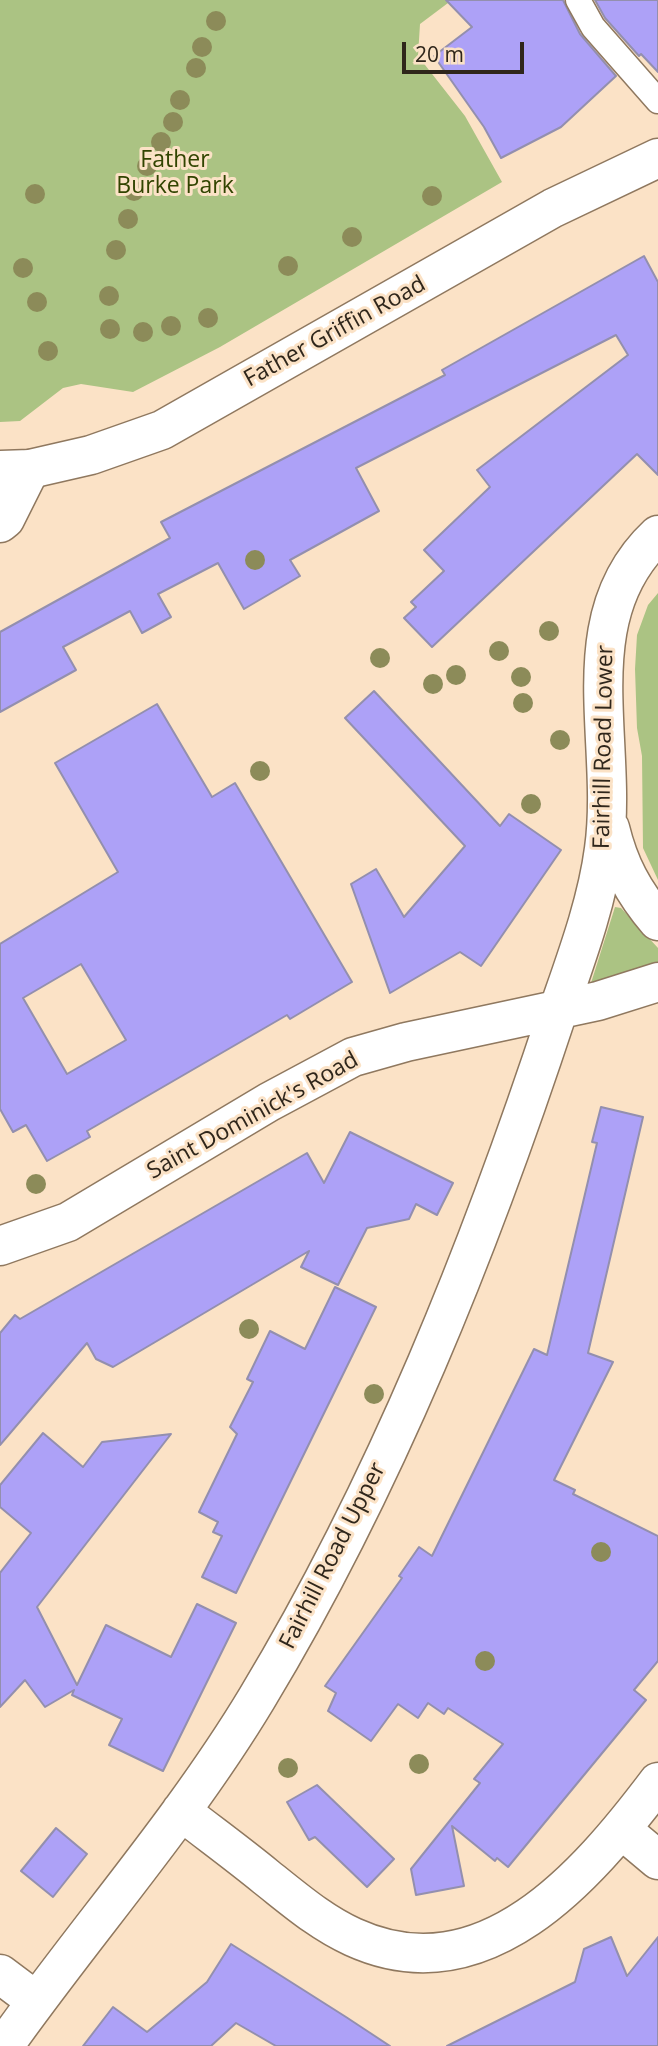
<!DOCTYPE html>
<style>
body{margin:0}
#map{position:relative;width:658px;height:2046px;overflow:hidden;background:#fbe2c6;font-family:"Open Sans",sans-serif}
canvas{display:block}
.scale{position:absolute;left:402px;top:42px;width:122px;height:32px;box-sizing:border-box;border:4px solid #2f261b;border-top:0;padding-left:9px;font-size:21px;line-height:24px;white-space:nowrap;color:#2f261b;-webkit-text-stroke:5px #fbe2c6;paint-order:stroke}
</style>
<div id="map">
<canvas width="658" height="2046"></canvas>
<div class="scale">20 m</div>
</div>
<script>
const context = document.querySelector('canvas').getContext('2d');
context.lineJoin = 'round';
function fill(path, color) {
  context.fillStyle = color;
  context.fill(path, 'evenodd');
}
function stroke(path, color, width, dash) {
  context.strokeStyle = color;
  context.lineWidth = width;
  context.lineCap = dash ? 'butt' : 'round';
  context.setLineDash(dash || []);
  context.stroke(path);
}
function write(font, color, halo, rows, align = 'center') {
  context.font = font + ' "Open Sans",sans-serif';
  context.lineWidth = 6;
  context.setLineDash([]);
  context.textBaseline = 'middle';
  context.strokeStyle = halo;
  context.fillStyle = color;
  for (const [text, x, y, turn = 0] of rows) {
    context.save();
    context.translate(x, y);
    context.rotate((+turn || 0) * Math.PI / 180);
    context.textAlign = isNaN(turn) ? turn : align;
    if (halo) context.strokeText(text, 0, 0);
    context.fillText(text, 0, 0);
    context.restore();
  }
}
const green = new Path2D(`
 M 0,0 L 452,0 L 420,24 L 418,56 L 465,116 L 502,182 L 220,347 L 133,392 L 81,384 L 63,388 L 20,421 L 0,422 Z
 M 658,593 L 658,880 L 643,848 L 642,756 L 637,728 L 635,669 L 637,635 L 648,605 Z
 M 615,907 L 621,908 L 658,948 L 658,968 L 591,983 Z`);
const building = new Path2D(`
 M 446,0 L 563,0 L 580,34 L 616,76 L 561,127 L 501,158 L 484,127 L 434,56 L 472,27 Z
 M 595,0 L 658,0 L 658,72 L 641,54 L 639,56 L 605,18 Z
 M 644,256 L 658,282 L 658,475 L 637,454 L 432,647 L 404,618 L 416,607 L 411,602 L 444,571 L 424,550 L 490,487 L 477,470 L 628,355 L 616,335 L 356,468 L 379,511 L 290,560 L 300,576 L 244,609 L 218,563 L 158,594 L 171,617 L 142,633 L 130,611 L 63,647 L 76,670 L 0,712 L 0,632 L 170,538 L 161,522 L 445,375 L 442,370 Z
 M 374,691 L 500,826 L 509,814 L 561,850 L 481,966 L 460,952 L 390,993 L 351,884 L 376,869 L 404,917 L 465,846 L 345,718 Z
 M 157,704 L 212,797 L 235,783 L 352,982 L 290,1019 L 287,1015 L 87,1131 L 90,1137 L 47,1161 L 26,1125 L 13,1132 L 0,1109 L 0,944 L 118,872 L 55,763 ZM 81,964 L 126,1040 L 67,1074 L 23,998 Z
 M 601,1107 L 643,1117 L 588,1353 L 613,1362 L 554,1480 L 575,1490 L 573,1494 L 658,1536 L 658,1661 L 634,1690 L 646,1700 L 508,1867 L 497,1858 L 495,1861 L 452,1826 L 464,1886 L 416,1895 L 411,1869 L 480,1783 L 474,1779 L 503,1744 L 448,1708 L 444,1714 L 428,1703 L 418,1718 L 398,1704 L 371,1741 L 328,1711 L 336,1693 L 325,1686 L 402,1578 L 399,1576 L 419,1547 L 432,1556 L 534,1349 L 547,1355 L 597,1143 L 592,1142 Z
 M 350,1132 L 453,1183 L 437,1215 L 416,1204 L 409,1219 L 367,1228 L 338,1285 L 301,1267 L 309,1251 L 113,1367 L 96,1359 L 87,1343 L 0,1445 L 0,1333 L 15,1315 L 20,1319 L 307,1153 L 324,1183 Z
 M 335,1287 L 376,1307 L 236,1593 L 202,1577 L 222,1536 L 213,1532 L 218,1522 L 199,1512 L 237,1434 L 230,1427 L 253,1382 L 247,1379 L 270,1331 L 305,1349 Z
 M 43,1433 L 83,1467 L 102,1442 L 171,1434 L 37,1607 L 77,1685 L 106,1625 L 171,1657 L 197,1604 L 236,1623 L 163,1771 L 109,1745 L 122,1719 L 72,1695 L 74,1690 L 45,1707 L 25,1680 L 0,1707 L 0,1573 L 31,1533 L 0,1507 L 0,1485 Z
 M 317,1785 L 394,1859 L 367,1887 L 315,1837 L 309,1840 L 287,1802 Z
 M 56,1828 L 87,1854 L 53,1897 L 21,1871 Z
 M 611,1937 L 627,1976 L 658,1937 L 658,2046 L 447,2046 L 575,1982 L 584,1949 Z
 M 231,1944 L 346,2017 L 390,2046 L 276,2046 L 236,2023 L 211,2046 L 83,2046 L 113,2007 L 147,2032 L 207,1982 Z`);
const lane = new Path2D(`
 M 578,0 L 593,27 L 658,101`);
const street = new Path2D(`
 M 0,523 L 5,519 L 30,469
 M 610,828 C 619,865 633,892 658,921
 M 0,1246 L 68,1222 L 269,1102 L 353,1057 L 406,1042 L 598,1001 L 658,982
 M 181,1811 C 209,1833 238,1854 266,1877 C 294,1899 320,1922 353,1937 C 484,1997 587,1876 658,1782
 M 621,1829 L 658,1860
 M 0,1974 L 36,2001
 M 4,2046 C 87,1929 183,1821 257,1698 C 386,1484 480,1248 558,1011 C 576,959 597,903 604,849 C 619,741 569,618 658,535`);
const secondary = new Path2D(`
 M 0,470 L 30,469 L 91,455 L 162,430 L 553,208 L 658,158`);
const trees = [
 [216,21],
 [202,47],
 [196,68],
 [180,100],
 [173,122],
 [161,142],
 [147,166],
 [134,191],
 [35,194],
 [432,196],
 [128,219],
 [352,237],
 [116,250],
 [288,266],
 [23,268],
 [109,296],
 [37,302],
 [208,318],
 [171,326],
 [110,329],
 [143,332],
 [48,351],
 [255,560],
 [549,631],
 [499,651],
 [380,658],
 [456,675],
 [521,677],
 [433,684],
 [523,703],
 [560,740],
 [260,771],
 [531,804],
 [36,1184],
 [249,1329],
 [374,1394],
 [601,1552],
 [485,1661],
 [419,1764],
 [288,1768]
];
const parkNames = [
 ["Father",175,160],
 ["Burke Park",175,186]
];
const streetNames = [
 ["Father Griffin Road",335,332,-29],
 ["Fairhill Road Lower",604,747,-89],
 ["Saint Dominick's Road",253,1116,-29],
 ["Fairhill Road Upper",333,1556,-63]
];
fill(green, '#abc383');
fill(building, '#ada1f7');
stroke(building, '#938fae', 2);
stroke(lane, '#8f785f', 27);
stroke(street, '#8f785f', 41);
stroke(secondary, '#8f785f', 41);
stroke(lane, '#fff', 24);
stroke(street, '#fff', 38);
stroke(secondary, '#fff', 38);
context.fillStyle = '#8c8b59';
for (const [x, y] of trees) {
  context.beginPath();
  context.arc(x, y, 10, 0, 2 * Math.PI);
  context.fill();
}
write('23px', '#314400', '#fbe2c6', parkNames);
write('23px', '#2f261b', '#fbe2c6', streetNames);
</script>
